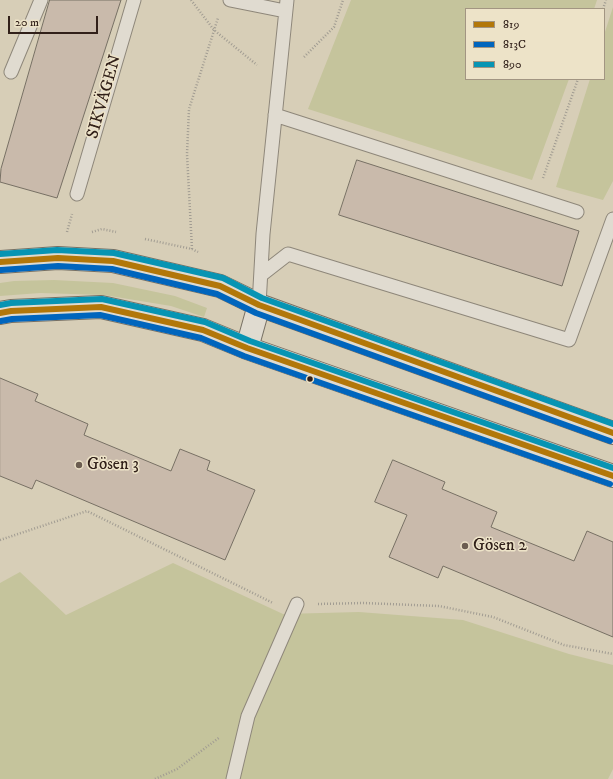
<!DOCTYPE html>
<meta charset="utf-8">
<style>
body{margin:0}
#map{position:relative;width:613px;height:779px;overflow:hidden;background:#d7ceb7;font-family:"IM FELL DW Pica",serif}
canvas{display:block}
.legend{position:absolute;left:465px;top:8px;width:140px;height:72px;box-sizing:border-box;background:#ede3c8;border:1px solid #a29582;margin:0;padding:5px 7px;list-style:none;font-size:12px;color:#312019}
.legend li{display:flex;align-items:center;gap:8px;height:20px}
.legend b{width:20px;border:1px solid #a29582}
.scale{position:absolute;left:8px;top:16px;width:90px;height:18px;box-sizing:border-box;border:2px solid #312019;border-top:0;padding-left:5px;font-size:12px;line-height:14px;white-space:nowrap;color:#312019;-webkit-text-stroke:3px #ede3c8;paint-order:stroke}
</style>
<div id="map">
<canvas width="613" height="779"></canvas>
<ul class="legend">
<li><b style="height:5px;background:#b27709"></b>819</li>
<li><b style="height:5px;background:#0065bd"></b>813C</li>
<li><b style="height:5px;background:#0794b3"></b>890</li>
</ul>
<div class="scale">20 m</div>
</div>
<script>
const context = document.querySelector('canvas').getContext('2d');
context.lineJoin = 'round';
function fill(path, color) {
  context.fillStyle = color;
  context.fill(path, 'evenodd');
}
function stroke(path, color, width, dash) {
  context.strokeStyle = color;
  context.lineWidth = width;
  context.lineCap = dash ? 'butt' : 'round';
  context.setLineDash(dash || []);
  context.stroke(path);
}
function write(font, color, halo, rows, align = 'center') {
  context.font = font + ' "IM FELL DW Pica",serif';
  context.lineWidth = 3;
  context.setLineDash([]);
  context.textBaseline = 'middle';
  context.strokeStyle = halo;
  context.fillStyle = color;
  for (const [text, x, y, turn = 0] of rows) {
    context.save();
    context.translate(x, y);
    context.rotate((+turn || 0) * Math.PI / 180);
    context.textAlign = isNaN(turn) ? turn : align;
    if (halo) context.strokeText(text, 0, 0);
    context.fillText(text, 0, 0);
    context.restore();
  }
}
const green = new Path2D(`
 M 351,0 L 597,0 L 594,9 L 466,9 L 466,79 L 569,79 L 532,180 L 308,109 Z
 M 613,7 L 613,181 L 603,200 L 556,187 L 590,79 L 604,79 L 604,35 Z
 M 54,280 L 113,283 L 175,296 L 207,308 L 204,317 L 171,306 L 104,295 L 40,293 L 0,296 L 0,283 L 14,281 Z
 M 173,563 L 283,614 L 359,612 L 463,620 L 569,654 L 613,665 L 613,769 L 608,779 L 0,779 L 0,583 L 20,572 L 66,615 Z`);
const building = new Path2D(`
 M 50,0 L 121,0 L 57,198 L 0,182 L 1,169 Z
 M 357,160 L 579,231 L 562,286 L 339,215 Z
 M 0,378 L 38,394 L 35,401 L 88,424 L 84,435 L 171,471 L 180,449 L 210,461 L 207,470 L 255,490 L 225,560 L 36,480 L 32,489 L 0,476 Z
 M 393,460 L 445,482 L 442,489 L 497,512 L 491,527 L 574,561 L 587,531 L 613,542 L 613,637 L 443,566 L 438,578 L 389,557 L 407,515 L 375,502 Z`);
const path = new Path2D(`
 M 191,0 L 214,30 L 257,65
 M 603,9 L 606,0
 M 304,57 L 334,27 L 343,0
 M 543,178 L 578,79
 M 67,232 L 72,214
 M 92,232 L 102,229 L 116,232
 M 145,239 L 192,249 L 198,252
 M 192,249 L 187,154 L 189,109 L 218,18
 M 0,540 L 87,511 L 273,603
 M 318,604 L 363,603 L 439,606 L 493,617 L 564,645 L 613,654
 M 155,779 L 177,769 L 220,737`);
const lane = new Path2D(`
 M 230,0 L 285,11
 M 11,72 L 41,0
 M 275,115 L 577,212
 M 77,194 L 134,0
 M 261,275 L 288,254 L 569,340 L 613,219
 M 259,305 L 263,234 L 287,0
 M 233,779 L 248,716 L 297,604`);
const secondary = new Path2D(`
 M 0,262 L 58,258 L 113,261 L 220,286 L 259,305 L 613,433
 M 0,313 L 11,311 L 101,307 L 203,330 L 247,348 L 613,476
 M 247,348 L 259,305`);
const bus1 = new Path2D(`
 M 0,262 L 58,258 L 113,261 L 220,286 L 259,305 L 613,433
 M 0,313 L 11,311 L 101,307 L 203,330 L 247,348 L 613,476`);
const bus2 = new Path2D(`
 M 1,270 L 58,266 L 112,269 L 217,294 L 256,313 L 610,441
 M 1,321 L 12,319 L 100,315 L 201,338 L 244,356 L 610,484`);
const bus3 = new Path2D(`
 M 0,254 L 57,250 L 114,253 L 223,278 L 262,298 L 613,424
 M 0,305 L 11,303 L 102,299 L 205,322 L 250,341 L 613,468`);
const markers = [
 [310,379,3.5,"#312019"],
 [79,465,4,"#6b5d50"],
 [465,546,4,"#6b5d50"]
];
const streetNames = [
 ["SIKVÄGEN",105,97,-74]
];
const poiNames = [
 ["Gösen 3",87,465],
 ["Gösen 2",473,546]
];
fill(green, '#c5c49c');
fill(building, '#c9baab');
stroke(building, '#777064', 1);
stroke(lane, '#8e877a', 15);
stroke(secondary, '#777064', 24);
stroke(path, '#a19c92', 2.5, [1, 2]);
stroke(lane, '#e0dbd0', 13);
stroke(secondary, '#e0dbd0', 22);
stroke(bus1, '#b27709', 6);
stroke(bus2, '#0065bd', 6);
stroke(bus3, '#0794b3', 6);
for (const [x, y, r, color] of markers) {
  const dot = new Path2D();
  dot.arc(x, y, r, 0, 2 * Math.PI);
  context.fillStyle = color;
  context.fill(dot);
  stroke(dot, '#ede3c8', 1.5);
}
write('17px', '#312019', '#ede3c8', streetNames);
write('17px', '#312019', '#ede3c8', poiNames, 'left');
</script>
